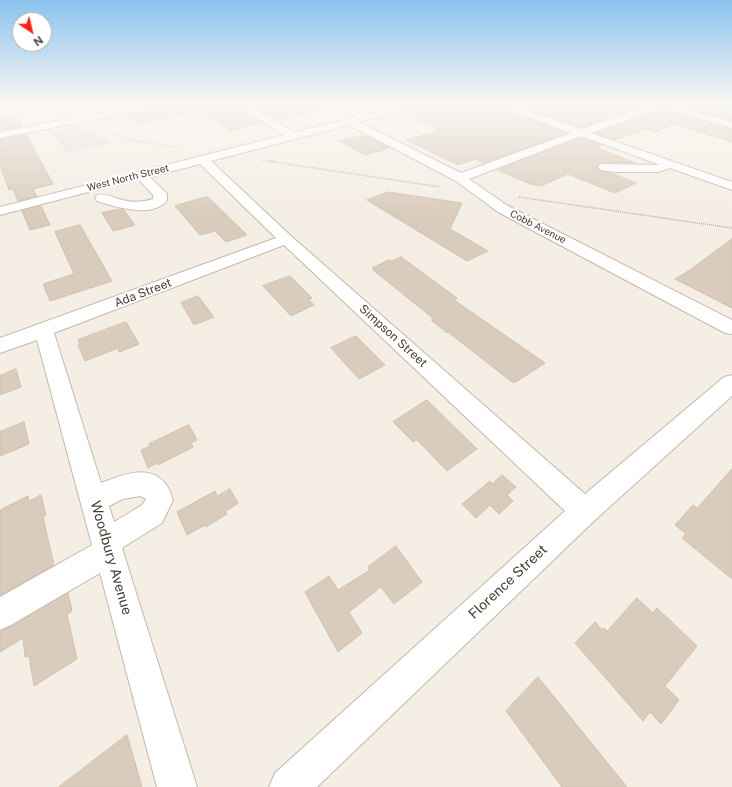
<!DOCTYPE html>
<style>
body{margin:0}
#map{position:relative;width:732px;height:787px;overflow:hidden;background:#f4eee5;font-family:"Public Sans",sans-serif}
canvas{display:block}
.north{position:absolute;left:12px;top:12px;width:40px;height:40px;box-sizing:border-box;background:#fff;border:1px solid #b5b2ae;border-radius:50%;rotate:145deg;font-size:11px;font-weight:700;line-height:16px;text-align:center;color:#473e34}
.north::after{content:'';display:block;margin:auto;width:14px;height:18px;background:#ff2011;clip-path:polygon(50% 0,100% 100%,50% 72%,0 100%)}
</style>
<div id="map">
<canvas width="732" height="787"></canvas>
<div class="north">N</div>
</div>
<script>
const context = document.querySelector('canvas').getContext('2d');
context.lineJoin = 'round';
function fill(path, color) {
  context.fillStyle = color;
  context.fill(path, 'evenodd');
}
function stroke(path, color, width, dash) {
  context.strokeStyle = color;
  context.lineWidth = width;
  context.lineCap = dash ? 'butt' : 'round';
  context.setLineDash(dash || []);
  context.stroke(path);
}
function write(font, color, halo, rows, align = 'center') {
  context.font = font + ' "Public Sans",sans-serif';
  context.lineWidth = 4;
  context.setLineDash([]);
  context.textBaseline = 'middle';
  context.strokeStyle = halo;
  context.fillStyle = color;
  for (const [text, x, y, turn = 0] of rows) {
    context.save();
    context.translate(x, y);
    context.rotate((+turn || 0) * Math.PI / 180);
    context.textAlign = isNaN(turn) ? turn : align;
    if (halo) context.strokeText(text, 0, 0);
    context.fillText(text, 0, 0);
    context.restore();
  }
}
const parking = new Path2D(`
 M 75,126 L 92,133 L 111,143 L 67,153 L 63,146 L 49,131 Z`);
const building = new Path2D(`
 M 166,104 L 234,104 L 263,123 L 230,131 L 194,107 L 195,113 L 137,124 L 127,115 L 160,108 Z
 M 249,104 L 315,104 L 316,111 L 277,120 Z
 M 425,104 L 494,104 L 496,107 L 567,133 L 484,163 L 475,159 L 458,165 L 406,140 L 441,130 L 401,113 L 422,107 Z
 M 513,104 L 651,104 L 581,127 Z
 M 672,104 L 706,104 L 732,111 L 732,120 Z
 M 662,110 L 732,129 L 732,142 L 673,124 L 655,132 L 646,129 L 615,140 L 596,133 Z
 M 16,115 L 22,126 L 0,130 L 0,118 Z
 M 26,134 L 53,184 L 33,189 L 37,196 L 18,201 L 13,189 L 9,190 L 0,165 L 0,139 Z
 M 364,135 L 390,148 L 365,155 L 340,141 Z
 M 581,138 L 601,145 L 596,147 L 635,163 L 600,162 L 597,168 L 600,171 L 611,173 L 636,183 L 615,193 L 568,174 L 541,186 L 530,184 L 498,170 Z
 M 388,192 L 462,203 L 450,229 L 488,251 L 467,261 L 367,200 Z
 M 206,197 L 208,197 L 247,235 L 226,242 L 215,231 L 200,235 L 175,206 Z
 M 41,206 L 50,225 L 30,230 L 22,211 Z
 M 119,209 L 124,210 L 135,225 L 113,231 L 102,213 Z
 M 80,225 L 112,281 L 50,301 L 43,284 L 74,274 L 55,232 Z
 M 732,239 L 732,308 L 675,279 L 690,270 Z
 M 401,257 L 457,298 L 454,300 L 545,363 L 516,382 L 512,382 L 448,332 L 447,333 L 431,320 L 434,319 L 373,270 L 374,269 L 372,268 L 389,260 L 391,261 Z
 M 290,276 L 312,298 L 309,300 L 314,305 L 291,316 L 263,286 Z
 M 198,296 L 214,317 L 194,325 L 181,303 Z
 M 126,322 L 139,344 L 119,352 L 118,348 L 85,361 L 78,345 L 80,344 L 78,340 Z
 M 356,336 L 385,365 L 359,379 L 331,348 Z
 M 16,369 L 21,387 L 0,395 L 0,376 Z
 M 427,400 L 477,449 L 447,471 L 417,440 L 413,442 L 393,422 Z
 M 24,422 L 29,444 L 0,456 L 0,432 Z
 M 189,425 L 197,440 L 191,443 L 193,447 L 158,465 L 157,463 L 148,468 L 141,450 L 150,446 L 149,444 Z
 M 732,469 L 732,579 L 682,538 L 686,534 L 675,525 L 693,505 L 697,508 Z
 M 502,475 L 516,487 L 507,495 L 513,501 L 499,514 L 490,505 L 476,518 L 462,504 L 490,481 L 492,484 Z
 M 230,489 L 238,503 L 226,511 L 227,514 L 206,527 L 205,525 L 187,535 L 177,512 L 215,491 L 217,496 Z
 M 41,495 L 46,515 L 43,517 L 54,565 L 0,595 L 0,510 L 28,496 L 29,501 Z
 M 396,546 L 422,582 L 394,604 L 381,587 L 349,612 L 362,633 L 338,652 L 305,592 L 329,576 L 338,590 L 370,570 L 368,567 Z
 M 68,593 L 72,611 L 67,614 L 77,659 L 34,686 L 29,656 L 25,657 L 23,638 L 0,652 L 0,631 L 12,626 Z
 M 637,598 L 653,613 L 657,608 L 697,646 L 665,686 L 679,700 L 661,724 L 650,712 L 643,721 L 575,643 L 595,622 L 602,630 L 604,628 L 607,631 Z
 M 538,677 L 627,787 L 562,787 L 506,711 Z
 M 127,735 L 142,787 L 59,787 Z`);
const pathFar1 = new Path2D(`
 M 43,104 L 57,109
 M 102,131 L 131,140 L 179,148
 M 261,160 L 275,162`);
const path = new Path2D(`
 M 268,161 L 440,187
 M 519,197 L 732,228`);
const minor = new Path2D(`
 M 146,104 L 165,104 L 160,107 L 0,138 L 0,132 Z
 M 235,104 L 246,104 L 295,132 L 357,117 L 335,106 L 333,104 L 345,104 L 367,114 L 408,104 L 424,104 L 422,106 L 359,122 L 461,173 L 571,133 L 497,106 L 495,104 L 509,104 L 581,129 L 653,105 L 652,104 L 667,104 L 732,122 L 732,128 L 662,108 L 591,133 L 732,182 L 732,190 L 670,168 L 658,172 L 615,172 L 600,170 L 598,167 L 600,164 L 660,165 L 581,136 L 469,179 L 508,206 L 732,320 L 732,334 L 725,333 L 498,212 L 456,181 L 349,125 L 211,161 L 291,236 L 585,494 L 724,377 L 732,375 L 732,396 L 595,520 L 317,787 L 269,787 L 275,773 L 565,511 L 284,245 L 54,333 L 101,483 C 120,476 148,463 165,483 C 169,488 171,494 173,500 L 162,523 L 122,548 L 197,787 L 157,787 L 100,573 L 11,625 L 0,630 L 0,597 L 92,545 L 37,340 L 0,353 L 0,338 L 276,238 L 200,164 L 150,177 L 167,194 L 167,200 C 154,219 115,207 97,201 L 95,198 L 97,195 C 106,193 114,198 122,200 C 132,203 143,202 153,199 L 153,195 L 138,179 L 0,215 L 0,207 L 284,135 ZM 140,496 L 146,499 L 142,505 L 114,522 L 109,506 L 123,499 Z`);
const farStreetnames = [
 ["West North Street",128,178,-14],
 ["Cobb Avenue",538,227,27]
];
const streetNames = [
 ["Ada Street",143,293,-21],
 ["Simpson Street",393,336,42]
];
const nearStreetnames = [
 ["Woodbury Avenue",111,558,74],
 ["Florence Street",508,582,-43]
];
fill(parking, '#e4e1de');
fill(building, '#d9ccbd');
stroke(building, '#d2c0ac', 1);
stroke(minor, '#c3b8aa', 2);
stroke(pathFar1, '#c3b097', 1, [1, 1]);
stroke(path, '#c3b097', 1.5, [1, 1]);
fill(minor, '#fff');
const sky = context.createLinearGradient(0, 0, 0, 214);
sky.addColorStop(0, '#8ac3ed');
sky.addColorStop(0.49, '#faf7f3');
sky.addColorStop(1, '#faf7f300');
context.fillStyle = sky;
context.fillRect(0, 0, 732, 214);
write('10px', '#473e34', '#fff', farStreetnames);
write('12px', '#473e34', '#fff', streetNames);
write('14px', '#473e34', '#fff', nearStreetnames);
</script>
